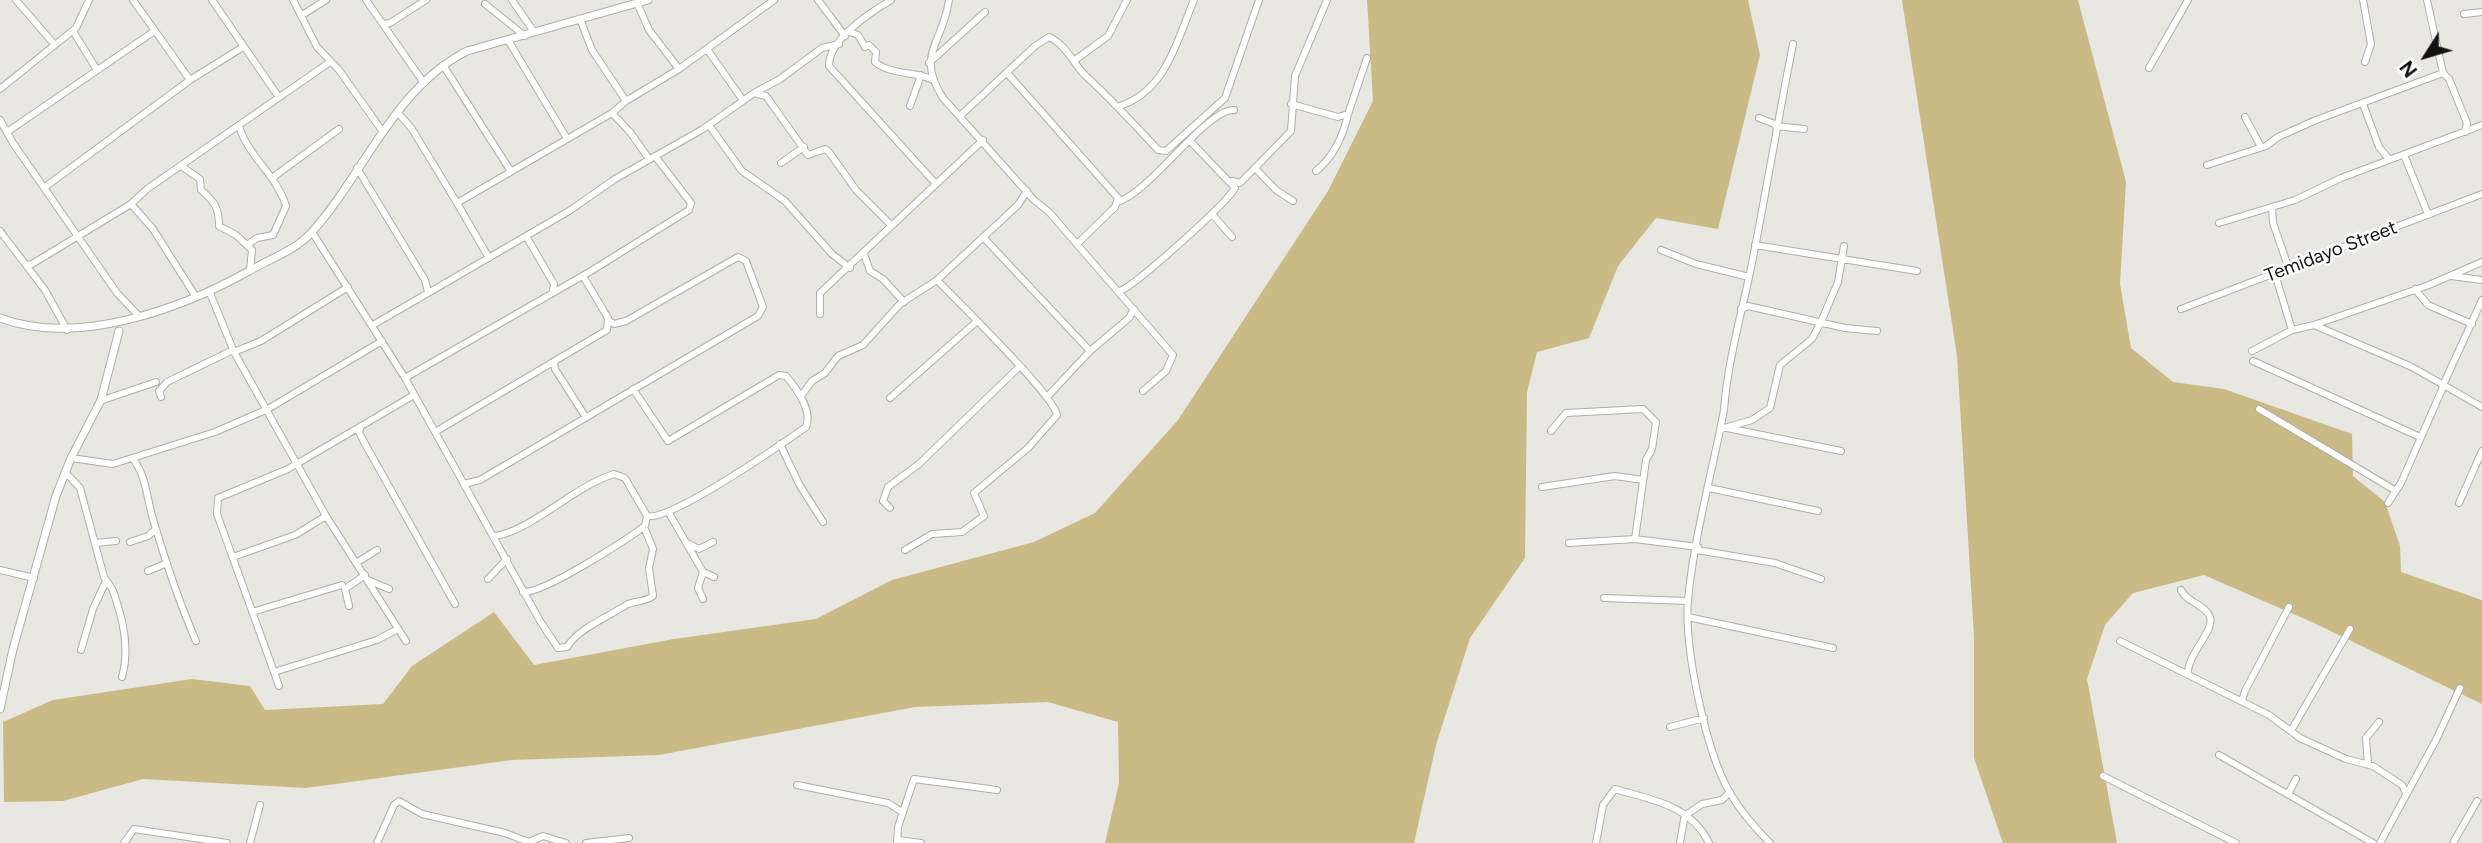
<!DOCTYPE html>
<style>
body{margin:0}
#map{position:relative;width:2482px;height:843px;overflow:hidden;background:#e9e7e1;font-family:Figtree,sans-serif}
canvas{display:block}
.north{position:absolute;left:2391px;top:21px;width:70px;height:70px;-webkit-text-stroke:5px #fff;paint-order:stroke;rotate:233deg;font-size:19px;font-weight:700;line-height:28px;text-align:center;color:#131210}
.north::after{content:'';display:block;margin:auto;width:24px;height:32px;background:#131210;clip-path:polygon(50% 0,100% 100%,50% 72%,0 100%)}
</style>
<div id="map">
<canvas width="2482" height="843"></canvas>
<div class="north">N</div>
</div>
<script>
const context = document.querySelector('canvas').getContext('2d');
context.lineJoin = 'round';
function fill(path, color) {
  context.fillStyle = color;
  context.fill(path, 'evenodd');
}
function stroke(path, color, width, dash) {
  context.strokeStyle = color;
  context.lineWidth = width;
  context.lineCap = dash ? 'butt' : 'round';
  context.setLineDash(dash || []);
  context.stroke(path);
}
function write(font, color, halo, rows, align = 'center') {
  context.font = font + ' Figtree,sans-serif';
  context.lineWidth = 5;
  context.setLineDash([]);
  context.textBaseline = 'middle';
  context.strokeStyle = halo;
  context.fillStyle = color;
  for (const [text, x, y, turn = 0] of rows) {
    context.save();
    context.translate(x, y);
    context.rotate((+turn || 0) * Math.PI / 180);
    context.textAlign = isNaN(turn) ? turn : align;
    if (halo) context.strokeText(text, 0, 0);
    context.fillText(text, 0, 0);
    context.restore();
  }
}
const green = new Path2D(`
 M 1367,0 L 1748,0 L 1760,55 L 1718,229 L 1656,218 L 1618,266 L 1589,338 L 1537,352 L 1527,392 L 1525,558 L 1470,638 L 1436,745 L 1414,843 L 1105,843 L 1119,783 L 1118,722 L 1048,702 L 915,707 L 659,755 L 512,760 L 306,788 L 143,779 L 63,801 L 4,802 L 3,722 L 53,700 L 192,679 L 250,686 L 265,710 L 383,704 L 412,666 L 494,612 L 534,665 L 674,639 L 816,619 L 892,580 L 1034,542 L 1095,513 L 1178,420 L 1328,191 L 1373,101 Z
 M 1902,0 L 2078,0 L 2126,182 L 2120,284 L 2131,348 L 2173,382 L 2224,389 L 2352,434 L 2353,476 L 2385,502 L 2400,546 L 2401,572 L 2482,600 L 2482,704 L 2314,623 L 2204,575 L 2133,593 L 2105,625 L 2087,679 L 2117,843 L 2003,843 L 1974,758 L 1974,637 L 1957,356 Z`);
const minor = new Path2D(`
 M 16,0 L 54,44
 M 133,0 L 190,80
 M 212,0 L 278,96
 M 293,0 L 317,47 L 339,70 L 383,132
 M 366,0 L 424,83
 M 512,0 L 534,32
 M 818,0 L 845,36
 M 891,0 C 871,12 828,40 829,66 L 936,184
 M 949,0 C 943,44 915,54 943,98 L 1034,200 L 1049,212 L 1173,355 L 1166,371 L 1143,391
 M 2363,0 L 2371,44 L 2365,62
 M 2427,0 L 2443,73 L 2449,79 L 2467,123 L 2465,132
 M 485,4 L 525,36
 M 638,5 L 649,30 L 679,69
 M 2464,14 L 2482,12
 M 302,15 L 326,0
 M 580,19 L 592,50 L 626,101
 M 383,24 L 390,23 L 426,0
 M 73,31 L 97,70
 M 850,32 L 858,35 L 865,47 L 869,45 L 876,52 L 875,62 C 891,75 913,71 931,79
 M 508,40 L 566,137
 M 707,49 L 742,99
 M 1075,60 L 1108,36 L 1127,0
 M 929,63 L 985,12
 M 443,65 L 510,170
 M 2149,68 L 2188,0
 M 1008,74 L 1118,198 L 1115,207 L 1077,244
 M 0,89 L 76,28 L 89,0
 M 754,93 L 780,79 L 822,48 L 839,44
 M 1291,104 L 1338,117 L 1348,114 L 1367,58
 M 2363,104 L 2379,147 L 2389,159
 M 910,106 L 921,75
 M 1120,106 C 1167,90 1177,40 1194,0
 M 612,113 L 630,132 L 649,159
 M 399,114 L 412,129 L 457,203 L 612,113 L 626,101 L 679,69 L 774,0
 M 960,116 L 1035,46 L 1049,37 C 1067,45 1073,64 1086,76 C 1112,100 1135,125 1158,150 L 1166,151 L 1225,98 L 1259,0
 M 2245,117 L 2261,147
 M 1759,118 L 1777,125
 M 0,120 L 13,143 L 117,293 L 138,315
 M 709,125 L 742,171 L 785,201 L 832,254 L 850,268
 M 239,126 C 248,157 277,175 286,206 L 273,235 L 257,238 L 247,245
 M 1776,126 L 1804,129
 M 7,132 L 153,32
 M 2404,155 L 2428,214
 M 781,163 L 804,147
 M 2207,165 L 2266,146 L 2278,137 L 2316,120 L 2443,73
 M 181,166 L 200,179 L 201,190 C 215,202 219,208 219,226 L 236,235 L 252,250 L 250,270
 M 357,168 L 425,280 L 428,292
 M 1255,168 L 1291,131 L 1295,76 L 1327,0
 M 1316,171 C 1333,158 1344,134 1348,114
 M 272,178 L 339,129
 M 1232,181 L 1240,183 L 1255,168 L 1276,190 L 1293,201
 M 45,187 L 190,80 L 243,47
 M 1117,202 C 1150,193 1206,109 1234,110
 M 457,203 L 489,258
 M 131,204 L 153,229 L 196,297
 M 2272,207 L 2273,223 L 2289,269
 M 1213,215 L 1232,237
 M 2219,223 L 2295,200 L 2341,178 L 2482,125
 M 0,231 L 45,290 L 67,330
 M 312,232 L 405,378 L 540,621 L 558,648 L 567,647 C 579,628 608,617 626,605 C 635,600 644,603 653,596 L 649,568 L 653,549 L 644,527
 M 526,236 L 554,284 L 553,291
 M 983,237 L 1090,351
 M 1755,245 L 1917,271
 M 1661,250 L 1696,264 L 1749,277
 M 864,254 L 870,271 L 883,279 L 904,302
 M 26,265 L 32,264 L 131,204 L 147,189 L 330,62
 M 2275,274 L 2292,330
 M 2451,276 L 2482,280
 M 2415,289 L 2428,305 L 2472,324
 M 1120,291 C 1136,285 1226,204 1235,188 L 1190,141
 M 210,293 L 234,352 L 326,516 L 406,641
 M 1741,309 L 1748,306 L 1845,328 L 1877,331
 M 2181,309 L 2482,194
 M 820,314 L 820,293 L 983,140
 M 373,325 L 569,211 L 615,179 L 703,129 L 754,93 L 766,96 L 808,155 L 825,149 L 829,152 L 856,190 L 890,224
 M 2314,325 L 2429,285 L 2482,262
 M 2252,351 L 2292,330 L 2314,325 L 2412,367 L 2482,407
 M 234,352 L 261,341 L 348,287
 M 2253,361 L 2420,437
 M 554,362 L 555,369 L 585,416
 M 405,378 L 591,271 L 689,210 L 691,203 L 655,156
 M 2444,383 L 2482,300
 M 633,389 L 668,441 L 779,375 L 786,376 C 796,388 813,410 806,427 C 782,444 670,522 647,516
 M 801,396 L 812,381 L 825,373 L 838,356 L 863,345 L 900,304 L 937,280 L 1018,205 L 1027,191
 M 161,397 L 159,391 L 167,382 L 233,350
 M 1047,397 L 1090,351 L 1129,318 L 1134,309
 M 890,398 L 976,322
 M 100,401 L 156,382
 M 2259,409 L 2396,491
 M 361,426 L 359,432 L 364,442 L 455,604
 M 1727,428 L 1841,451
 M 1721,429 L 1752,420 L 1770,408 L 1780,365 L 1812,339 L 1821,322 L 1838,282 L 1844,246
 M 1551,431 L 1566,413 L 1643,409 L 1656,422 L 1652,449 L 1646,460 L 1635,539 L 1698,547
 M 435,432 L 607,330 L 608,318 L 583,276
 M 780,444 L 799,484 L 823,522
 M 71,458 L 113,464 L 215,432 L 268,409 L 382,341
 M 133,459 C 146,475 147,499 153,519 C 165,560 179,602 196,641
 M 65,472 L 80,488 L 104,577 C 107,582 111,586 113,591 C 123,619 130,648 122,677
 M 464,484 L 480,480 L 758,316 L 763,307 L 746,261 L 738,257 L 626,321 L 614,324 L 609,321
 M 1542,487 L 1615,476 L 1643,480
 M 1709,488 L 1818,511
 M 2388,503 L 2401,483 L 2443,387
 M 2459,503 L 2482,451
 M 890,508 L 883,501 L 888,487 L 919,464 L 1019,367
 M 669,513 L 703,572 L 698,588 L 703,599
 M 494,536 C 528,533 576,485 614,474 L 625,478 L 647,516 L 645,526 C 626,540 543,594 523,592
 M 130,542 L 148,536 L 156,529
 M 96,543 L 116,541
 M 1569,543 L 1635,539
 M 689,544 L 699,549 L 713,542
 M 905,550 L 932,534 L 962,532 L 984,516 L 974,493 L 1028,448 L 1057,415 C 1054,395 957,301 937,280
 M 1697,550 L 1775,563 L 1821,579
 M 233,557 L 295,535 L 326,516
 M 356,563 L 377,550
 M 0,570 L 34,578
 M 148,571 L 167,563
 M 703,572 L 714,577
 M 488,579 L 507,559
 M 368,580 L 389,589
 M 2181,590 C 2187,603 2205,604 2210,617 C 2215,631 2187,654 2188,674
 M 1604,598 L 1688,601
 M 349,606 L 345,589 L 365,575
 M 252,612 L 342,585
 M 1688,617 L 1833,648
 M 2120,641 L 2269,715 L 2300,738 L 2346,759 L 2373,766 L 2402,785 L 2406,793
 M 81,650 L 93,609 L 106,581
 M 274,672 L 377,640 L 398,629
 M 279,686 L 217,514 L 218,498 L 288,469 L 414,395
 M 2242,701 L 2245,691 L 2289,607
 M 1670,727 L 1704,718
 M 2292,729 L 2350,629
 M 2219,755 L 2373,843
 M 2368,764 L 2366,738 L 2379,722
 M 2103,776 L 2236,843
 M 797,785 L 888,803 L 902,812
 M 2288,794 L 2296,779
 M 1686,815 L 1702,804 L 1722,800 L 1730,792
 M 899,840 L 921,843
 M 529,842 L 543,836 L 566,843
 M 124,843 L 134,829 L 227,843
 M 250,843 L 260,805
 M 377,843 L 394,805 L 399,801 L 422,814 L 505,833 L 529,842
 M 586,843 L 629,838
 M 897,843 L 898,827 L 914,779 L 997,790
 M 1596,843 L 1603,805 L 1615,789 C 1652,800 1691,805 1709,843
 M 1680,843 L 1685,814
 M 1770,843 C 1755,828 1741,812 1730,793 C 1706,752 1684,648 1688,600 C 1694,537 1712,473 1724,410 C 1728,358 1743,309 1753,258 C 1767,186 1779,115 1793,44
 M 2380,843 L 2436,740 L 2460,688
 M 2453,843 L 2477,801`);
const tertiary = new Path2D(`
 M 0,318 C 77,347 181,309 249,271 C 271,258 295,251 312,232 C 364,174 394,88 467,51 L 648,0
 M 0,709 L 13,649 L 56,496 L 71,458 L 101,400 L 119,331`);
const streetNames = [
 ["Temidayo Street",2331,252,-21]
];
fill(green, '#cabb86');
stroke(minor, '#afaea8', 8);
stroke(tertiary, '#afaea8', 9);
stroke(minor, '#fff', 6);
stroke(tertiary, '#fff', 7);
write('19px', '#131210', '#fff', streetNames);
</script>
